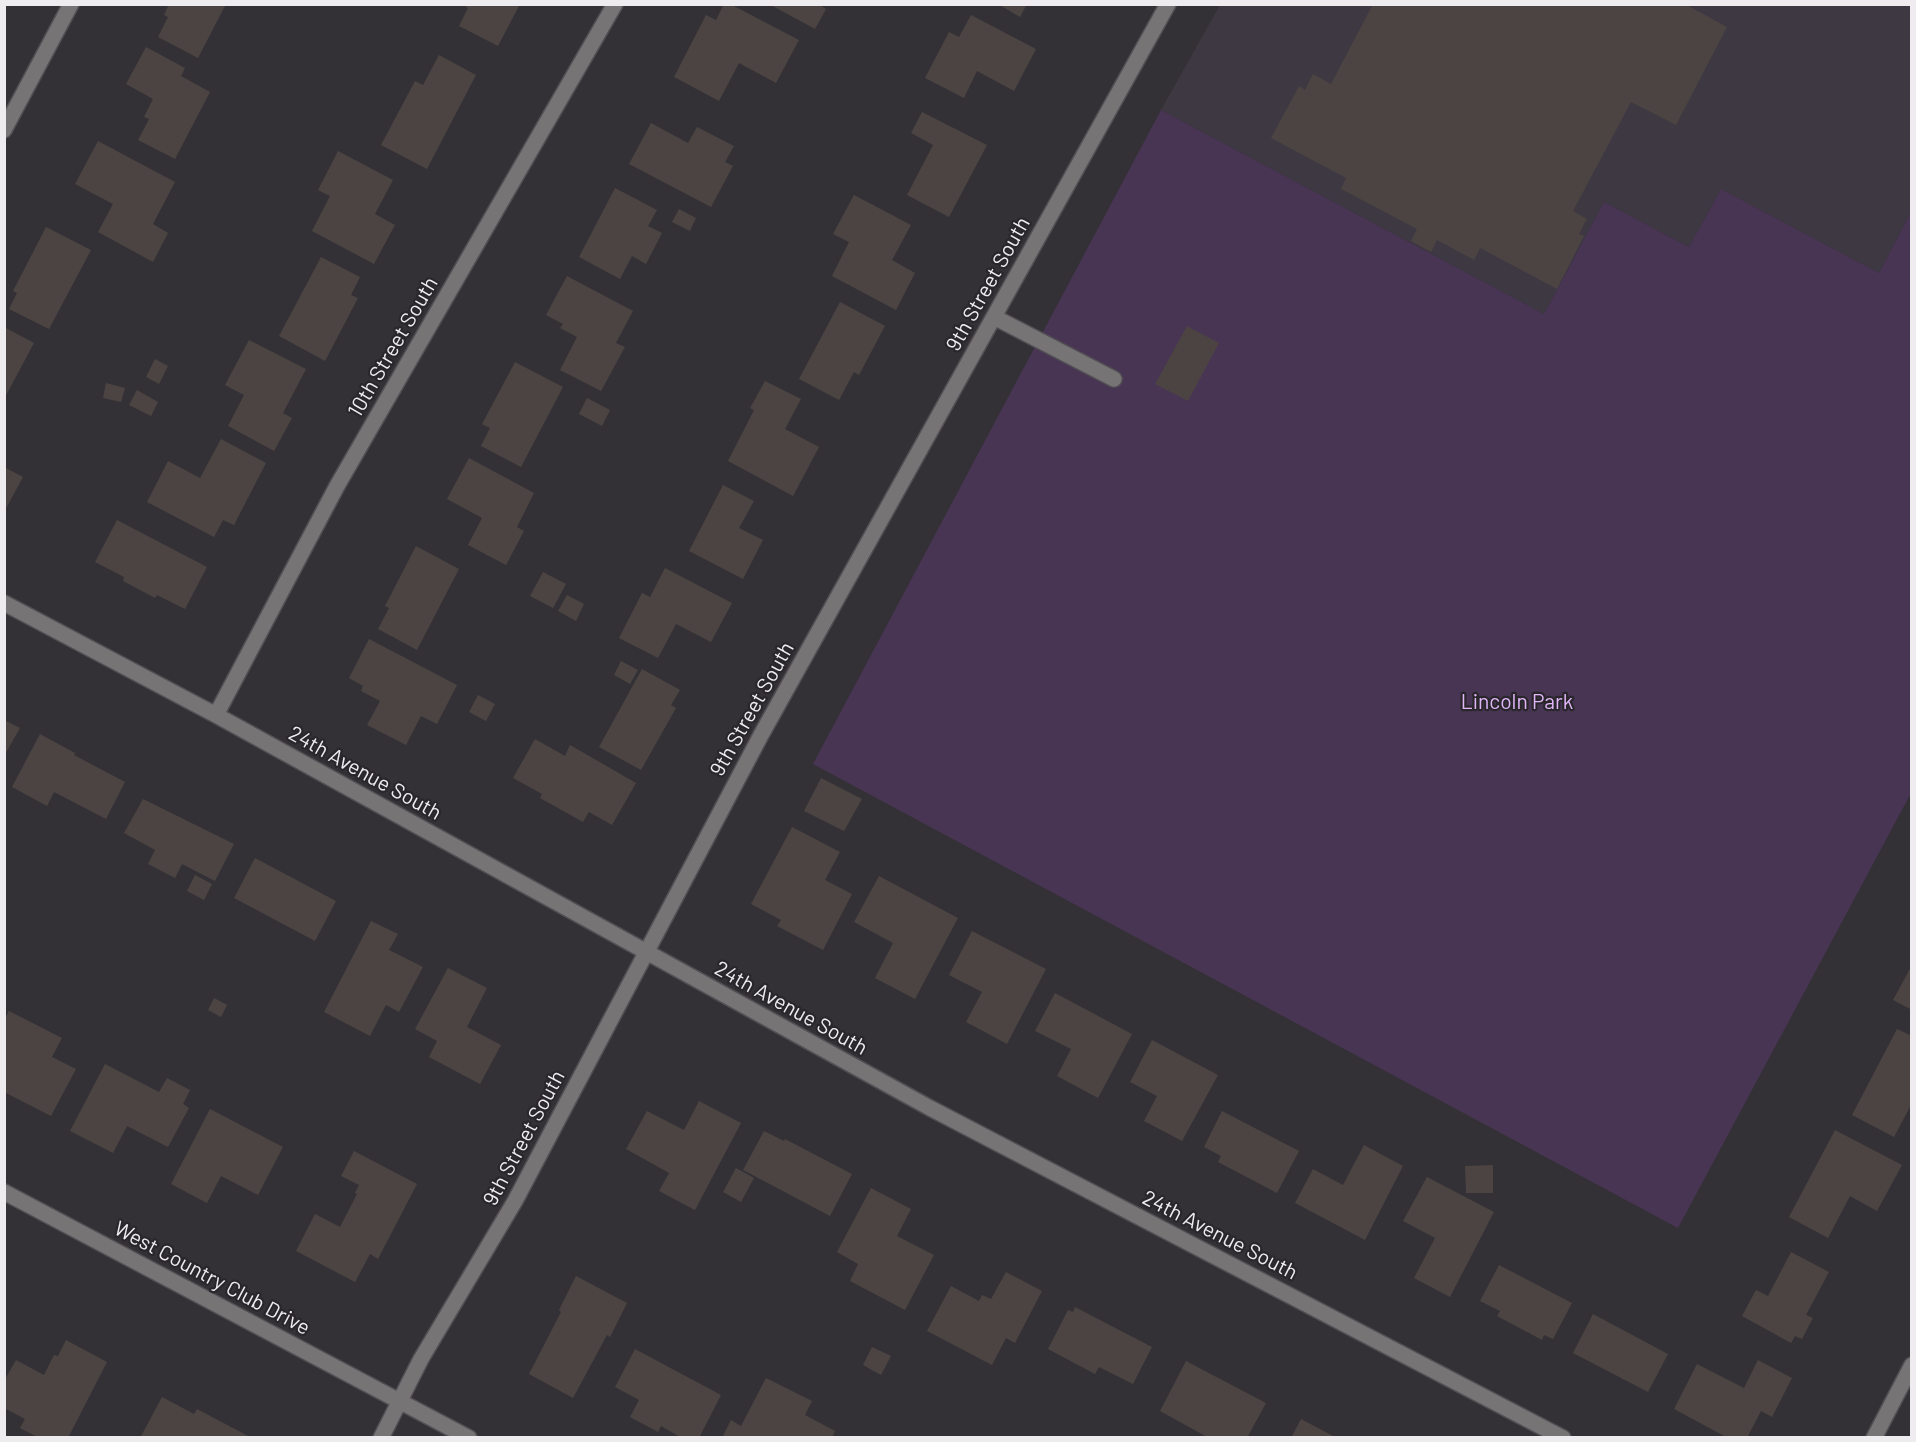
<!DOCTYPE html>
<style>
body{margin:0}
#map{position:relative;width:1916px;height:1442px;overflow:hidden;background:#343136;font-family:Barlow,sans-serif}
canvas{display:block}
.frame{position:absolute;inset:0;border:6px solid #eeecef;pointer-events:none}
</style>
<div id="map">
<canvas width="1916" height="1442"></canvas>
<div class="frame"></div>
</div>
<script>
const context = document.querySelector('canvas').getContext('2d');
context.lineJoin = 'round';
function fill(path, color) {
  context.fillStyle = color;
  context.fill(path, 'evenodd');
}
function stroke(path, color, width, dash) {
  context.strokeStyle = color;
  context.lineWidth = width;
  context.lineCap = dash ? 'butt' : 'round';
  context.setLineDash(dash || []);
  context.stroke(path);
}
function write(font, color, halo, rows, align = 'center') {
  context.font = font + ' Barlow,sans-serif';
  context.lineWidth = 4.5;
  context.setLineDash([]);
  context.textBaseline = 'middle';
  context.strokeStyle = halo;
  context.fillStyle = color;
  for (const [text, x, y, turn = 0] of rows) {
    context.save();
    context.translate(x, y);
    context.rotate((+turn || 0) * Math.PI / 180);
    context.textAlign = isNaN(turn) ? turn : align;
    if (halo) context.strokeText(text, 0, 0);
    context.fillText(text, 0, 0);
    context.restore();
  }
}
const built = new Path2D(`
 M 1220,5 L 1911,5 L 1911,212 L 1879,273 L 1721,189 L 1689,247 L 1604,202 L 1544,314 L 1161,110 Z`);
const green = new Path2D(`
 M 1161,110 L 1544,314 L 1604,202 L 1689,247 L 1721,189 L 1879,273 L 1911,212 L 1911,793 L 1678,1228 L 813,764 Z`);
const building = new Path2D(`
 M 169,4 L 226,4 L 198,58 L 158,37 L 168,17 L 164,15 Z
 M 462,4 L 520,4 L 498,46 L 459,26 L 468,8 Z
 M 724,4 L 730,4 L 799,40 L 776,83 L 739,63 L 719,101 L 674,77 L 706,15 L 716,20 Z
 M 769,4 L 818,4 L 826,9 L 815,29 Z
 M 998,4 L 1027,4 L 1020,17 Z
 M 1373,4 L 1685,4 L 1727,27 L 1676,125 L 1631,102 L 1573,211 L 1587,219 L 1579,234 L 1584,236 L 1557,289 L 1480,248 L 1474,260 L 1437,240 L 1431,252 L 1411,241 L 1417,229 L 1341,189 L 1346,178 L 1271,138 L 1299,86 L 1305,90 L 1313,74 L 1331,84 Z
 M 971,15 L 1036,49 L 1014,91 L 977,71 L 964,98 L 925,78 L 949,32 L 959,37 Z
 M 146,47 L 185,68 L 181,76 L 210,92 L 175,159 L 138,140 L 149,119 L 144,117 L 153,99 L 126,84 Z
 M 439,55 L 476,75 L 427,169 L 381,145 L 415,81 L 423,85 Z
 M 922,112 L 987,145 L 949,217 L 907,195 L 933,145 L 911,133 Z
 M 651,123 L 688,143 L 697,127 L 734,146 L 725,162 L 733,166 L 711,207 L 629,164 Z
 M 98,141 L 175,182 L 153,224 L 168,233 L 153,262 L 98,232 L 113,204 L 75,184 Z
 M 338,151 L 393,180 L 375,214 L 395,225 L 374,264 L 312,231 L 330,196 L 318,190 Z
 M 615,188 L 657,210 L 648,226 L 662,233 L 646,264 L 632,256 L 620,279 L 579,257 Z
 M 854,195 L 911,225 L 892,260 L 915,273 L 896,310 L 832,276 L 849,242 L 833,234 Z
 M 679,209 L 696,218 L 690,231 L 672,222 Z
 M 46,227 L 91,250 L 49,329 L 9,309 L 17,293 L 13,291 Z
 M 321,257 L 360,277 L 351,295 L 358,298 L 325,361 L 279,336 Z
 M 567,276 L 633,311 L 616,343 L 625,347 L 601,391 L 560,370 L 577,337 L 560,328 L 563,324 L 546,315 Z
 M 840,302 L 885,326 L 859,375 L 854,372 L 839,400 L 799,379 Z
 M 1187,326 L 1219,343 L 1188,401 L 1155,384 Z
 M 4,327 L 34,343 L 4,399 Z
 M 249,340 L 306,369 L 283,413 L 292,418 L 274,451 L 228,426 L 244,395 L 225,385 Z
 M 155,359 L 168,366 L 159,384 L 146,377 Z
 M 515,362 L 563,387 L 521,467 L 481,446 L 490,428 L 482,424 Z
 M 765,381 L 801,399 L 785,429 L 819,447 L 793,496 L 728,461 L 754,410 L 750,408 Z
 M 106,383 L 125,388 L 121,402 L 103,398 Z
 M 137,390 L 158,402 L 151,416 L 129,405 Z
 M 587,398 L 610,410 L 602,426 L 579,414 Z
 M 221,439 L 266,463 L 234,525 L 223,520 L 214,537 L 147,502 L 168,461 L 200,478 Z
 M 469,458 L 534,493 L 517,527 L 524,531 L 506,565 L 468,545 L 482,518 L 447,499 Z
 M 4,467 L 23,477 L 4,512 Z
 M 723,485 L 754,501 L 739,528 L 763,540 L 743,579 L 689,551 Z
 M 117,520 L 207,567 L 185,609 L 157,595 L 155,598 L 123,581 L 124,577 L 95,562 Z
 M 416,546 L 459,569 L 417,650 L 378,629 L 389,608 L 385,606 Z
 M 665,568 L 732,603 L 711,642 L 676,624 L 658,658 L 619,638 L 642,593 L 650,597 Z
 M 543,572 L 566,584 L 553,608 L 530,596 Z
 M 567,595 L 584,604 L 576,621 L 558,611 Z
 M 369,639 L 457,685 L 437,724 L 421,716 L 406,745 L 367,725 L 380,701 L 361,691 L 363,686 L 349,678 Z
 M 621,661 L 638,670 L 630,684 L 614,675 Z
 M 642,669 L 680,690 L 671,705 L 676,708 L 641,770 L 599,747 Z
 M 478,695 L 495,704 L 486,721 L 469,712 Z
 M 4,720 L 20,728 L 4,756 Z
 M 40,734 L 75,753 L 74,755 L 125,782 L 106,819 L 54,792 L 47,806 L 12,787 Z
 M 535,739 L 565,756 L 570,745 L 636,783 L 612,825 L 589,812 L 583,822 L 540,798 L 542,794 L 513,778 Z
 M 821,778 L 862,799 L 844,831 L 804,811 Z
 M 143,799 L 234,844 L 215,881 L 182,864 L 175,878 L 148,864 L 155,850 L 124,833 Z
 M 792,827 L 840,852 L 825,880 L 852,894 L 823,950 L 777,926 L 781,920 L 751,904 Z
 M 255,858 L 336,901 L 315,941 L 234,898 Z
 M 195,875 L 212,884 L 204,900 L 187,891 Z
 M 879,876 L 958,918 L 915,999 L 875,978 L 893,943 L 854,922 Z
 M 371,921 L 398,934 L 389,950 L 423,967 L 399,1012 L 386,1005 L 370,1036 L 324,1012 Z
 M 972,931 L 1046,969 L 1007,1044 L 966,1022 L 982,992 L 949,975 Z
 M 1912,965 L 1912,1010 L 1893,1000 Z
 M 448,968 L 487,988 L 467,1027 L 501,1045 L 480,1084 L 429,1057 L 437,1041 L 415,1029 Z
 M 1055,993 L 1132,1034 L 1098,1098 L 1057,1076 L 1071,1049 L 1035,1031 Z
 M 214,998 L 227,1005 L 221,1017 L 208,1010 Z
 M 9,1011 L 62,1038 L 52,1057 L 76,1069 L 51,1116 L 4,1092 L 4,1020 Z
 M 1897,1029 L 1912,1036 L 1912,1103 L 1894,1137 L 1852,1115 Z
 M 1152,1040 L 1218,1075 L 1182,1141 L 1144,1121 L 1157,1096 L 1130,1082 Z
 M 105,1064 L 159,1092 L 167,1078 L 190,1090 L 183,1104 L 189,1108 L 168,1147 L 127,1126 L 113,1153 L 70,1131 Z
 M 699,1101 L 741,1123 L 695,1210 L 659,1191 L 669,1173 L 626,1149 L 647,1111 L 684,1130 Z
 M 210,1109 L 283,1147 L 258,1195 L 221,1176 L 207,1203 L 171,1184 Z
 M 1222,1111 L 1299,1151 L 1277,1193 L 1218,1162 L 1221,1156 L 1204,1147 Z
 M 1835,1130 L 1902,1165 L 1877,1211 L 1850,1196 L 1828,1238 L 1789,1217 Z
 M 764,1131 L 784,1141 L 785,1139 L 852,1174 L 830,1216 L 743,1170 Z
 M 1364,1145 L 1403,1166 L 1365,1240 L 1295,1203 L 1313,1169 L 1343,1185 Z
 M 354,1151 L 417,1184 L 378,1259 L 370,1254 L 355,1282 L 296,1251 L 315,1214 L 340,1227 L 357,1194 L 355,1193 L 359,1185 L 341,1176 Z
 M 1493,1165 L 1493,1193 L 1466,1193 L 1465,1166 Z
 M 736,1168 L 754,1178 L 741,1202 L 723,1192 Z
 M 1427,1177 L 1494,1212 L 1450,1297 L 1414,1278 L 1435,1238 L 1403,1221 Z
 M 871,1188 L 911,1209 L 897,1236 L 934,1255 L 905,1310 L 850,1281 L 858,1264 L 837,1252 Z
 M 1791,1252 L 1829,1272 L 1806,1315 L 1813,1318 L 1802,1339 L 1795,1336 L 1791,1343 L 1742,1316 L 1756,1290 L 1768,1296 Z
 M 1499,1265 L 1572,1303 L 1553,1339 L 1544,1335 L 1542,1340 L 1497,1316 L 1500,1311 L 1480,1301 Z
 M 1006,1272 L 1042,1291 L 1015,1343 L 1006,1338 L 992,1365 L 927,1331 L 951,1286 L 979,1301 L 982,1295 L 991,1299 Z
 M 576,1276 L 627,1303 L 610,1337 L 607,1335 L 573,1398 L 529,1374 L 561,1312 L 559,1310 Z
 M 1075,1307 L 1152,1347 L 1133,1384 L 1099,1367 L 1095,1374 L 1048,1349 L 1068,1310 L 1073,1312 Z
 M 1593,1314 L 1668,1354 L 1648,1392 L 1573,1353 Z
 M 66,1340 L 107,1362 L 68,1438 L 39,1438 L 20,1428 L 25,1419 L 4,1408 L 4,1381 L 16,1360 L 44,1375 L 54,1355 L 58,1356 Z
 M 872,1347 L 891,1356 L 881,1375 L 863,1365 Z
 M 635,1349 L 721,1395 L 699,1438 L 682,1438 L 661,1426 L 658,1432 L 630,1417 L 639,1400 L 615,1387 Z
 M 1758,1360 L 1792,1378 L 1772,1417 L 1761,1411 L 1747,1438 L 1728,1438 L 1674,1409 L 1697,1364 L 1744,1388 Z
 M 1186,1361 L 1266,1403 L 1247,1438 L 1209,1438 L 1160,1411 Z
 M 766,1378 L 812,1401 L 805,1415 L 835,1431 L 832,1438 L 722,1438 L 731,1420 L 741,1426 Z
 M 162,1397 L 194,1414 L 197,1409 L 252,1438 L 140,1438 Z
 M 1301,1419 L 1337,1438 L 1291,1438 Z`);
const minor = new Path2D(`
 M 4,130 L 71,4
 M 994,317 L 1114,379
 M 4,603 L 216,715 L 930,1108 L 1563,1438
 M 216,715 L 337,486 L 615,4
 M 4,1192 L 469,1438
 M 381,1438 L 421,1359 L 515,1201 L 761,735 L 1168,4
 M 1874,1438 L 1912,1365`);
const streetNames = [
 ["9th Street South",988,284,-61],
 ["10th Street South",393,347,-60],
 ["9th Street South",752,709,-61],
 ["24th Avenue South",365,773,29],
 ["24th Avenue South",791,1008,29],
 ["9th Street South",524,1138,-62],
 ["24th Avenue South",1220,1235,27],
 ["West Country Club Drive",212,1278,28]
];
const parkNames = [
 ["Lincoln Park",1517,702]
];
fill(built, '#3e3842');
fill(green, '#483554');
fill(building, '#4b4442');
stroke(minor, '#524f54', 18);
stroke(minor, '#777475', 15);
write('21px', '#eeecef', '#2a272c', streetNames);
write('21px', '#e0b6f8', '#2a272c', parkNames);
</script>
